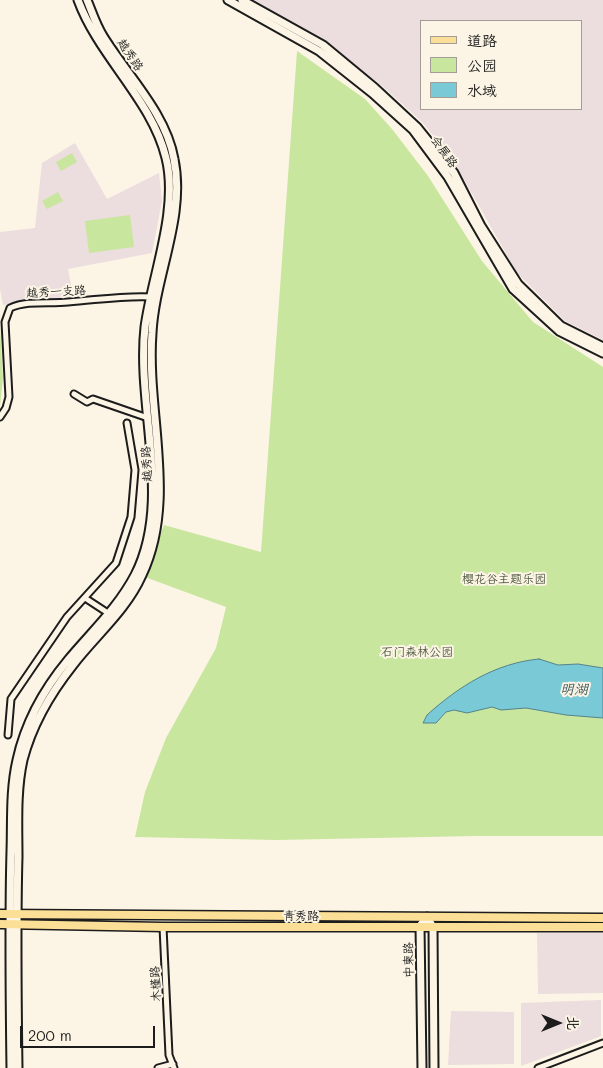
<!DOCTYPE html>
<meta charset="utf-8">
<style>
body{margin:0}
#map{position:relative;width:603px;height:1068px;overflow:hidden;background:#fcf5e5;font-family:Mali,"LXGW WenKai TC",sans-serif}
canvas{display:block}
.legend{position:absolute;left:420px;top:20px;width:162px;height:90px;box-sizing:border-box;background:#fcf5e5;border:1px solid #a29e95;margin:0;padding:6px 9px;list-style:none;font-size:15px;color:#1c1c1c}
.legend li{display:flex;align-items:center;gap:10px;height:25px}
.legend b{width:25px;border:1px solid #a29e95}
.north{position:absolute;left:533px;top:998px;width:50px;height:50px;-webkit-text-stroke:4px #fcf5e5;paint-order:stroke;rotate:90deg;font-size:14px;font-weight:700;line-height:20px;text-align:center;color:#1c1c1c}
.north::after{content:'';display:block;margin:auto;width:18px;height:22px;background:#1c1c1c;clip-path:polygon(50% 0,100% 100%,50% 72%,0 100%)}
.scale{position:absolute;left:20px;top:1026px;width:135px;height:22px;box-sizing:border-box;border:2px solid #1c1c1c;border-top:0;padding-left:6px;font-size:15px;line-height:18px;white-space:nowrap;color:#1c1c1c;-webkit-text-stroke:4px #fcf5e5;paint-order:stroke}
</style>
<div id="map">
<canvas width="603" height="1068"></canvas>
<ul class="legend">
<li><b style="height:6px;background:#fbdf96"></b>道路</li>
<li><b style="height:14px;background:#c8e69e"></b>公园</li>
<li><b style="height:14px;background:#7ac9d6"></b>水域</li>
</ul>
<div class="north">北</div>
<div class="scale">200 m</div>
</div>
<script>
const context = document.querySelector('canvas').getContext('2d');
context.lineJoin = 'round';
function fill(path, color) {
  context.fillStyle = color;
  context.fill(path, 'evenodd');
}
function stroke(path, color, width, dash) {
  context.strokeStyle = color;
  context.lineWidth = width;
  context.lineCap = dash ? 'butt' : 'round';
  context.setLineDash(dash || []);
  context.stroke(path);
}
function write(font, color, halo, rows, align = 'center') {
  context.font = font + ' Mali,"LXGW WenKai TC",sans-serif';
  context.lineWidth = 4;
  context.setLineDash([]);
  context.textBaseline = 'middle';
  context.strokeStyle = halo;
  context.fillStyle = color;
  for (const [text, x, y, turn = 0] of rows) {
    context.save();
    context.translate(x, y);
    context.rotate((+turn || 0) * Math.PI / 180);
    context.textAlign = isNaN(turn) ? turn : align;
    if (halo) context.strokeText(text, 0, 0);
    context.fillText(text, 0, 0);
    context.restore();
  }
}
const built = new Path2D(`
 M 250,0 L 603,0 L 603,340 L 565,321 L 517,273 L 454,162 L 423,123 L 380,84 L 325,43 ZM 422,21 L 582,21 L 582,109 L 422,109 Z
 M 75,143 L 107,199 L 159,173 L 162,201 L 152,253 L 68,269 L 73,296 L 3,305 L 0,289 L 0,232 L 35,228 L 42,163 Z
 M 537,933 L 603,933 L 603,993 L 538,994 Z
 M 601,1000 L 601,1036 L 521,1066 L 521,1003 Z
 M 451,1011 L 514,1012 L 514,1064 L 448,1065 Z`);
const green = new Path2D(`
 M 297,51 L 365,99 L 392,129 L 428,176 L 482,261 L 533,322 L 603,367 L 603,836 L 476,836 L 276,840 L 135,837 L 145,792 L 166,738 L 216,648 L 226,607 L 145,577 L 164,525 L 261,552 Z
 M 72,153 L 77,162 L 61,171 L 56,162 Z
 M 58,192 L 63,201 L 47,209 L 42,201 Z
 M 130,215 L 134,247 L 89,253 L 85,221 Z
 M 0,327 L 3,378 L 0,406 Z`);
const water = new Path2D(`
 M 539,659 L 558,665 L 578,664 L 603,668 L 603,718 L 566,715 L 526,708 L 501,710 L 492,707 L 467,713 L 454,710 L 446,712 L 436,723 L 423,723 L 427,715 C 458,687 495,663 539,659 Z`);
const street = new Path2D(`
 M 74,394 L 87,402 L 93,399 L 148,418
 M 0,417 L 6,408 L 9,397 L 5,322 L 10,308 C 28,300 49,304 68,302 C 97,300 124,295 153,297
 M 85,598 L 111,615
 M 8,735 L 11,699 L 67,617 L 116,563 L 131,517 L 135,470 L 127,423
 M 163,927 L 169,1055 L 174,1068
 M 158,1068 L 173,1064
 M 538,1068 L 603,1043`);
const secondary = new Path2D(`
 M 228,0 L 319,51 L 372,93 L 413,130 L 448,177 L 513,289 L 559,331 L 603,353
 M 242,0 L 323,45 L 375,88 L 417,127 L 454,173 L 481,226 L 518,284 L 561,326 L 603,347
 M 11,1068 C 10,996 9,924 11,851 C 12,822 10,790 17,760 C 25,723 44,689 68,660 C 92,631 117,609 135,575 C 173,501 136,406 145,327 C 152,275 179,210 166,158 C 152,100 99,57 78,0
 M 18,1068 C 17,998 16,927 18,857 C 18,826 16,791 23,760 C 32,725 50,694 73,665 C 96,635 126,611 142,575 C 178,499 146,413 152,333 C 155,275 186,217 174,159 C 166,113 127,75 103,36 C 96,25 92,12 87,0
 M 422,1068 L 420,926 L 427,917 L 433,927 L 434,1068`);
const primary = new Path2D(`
 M 0,914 L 603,918
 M 0,924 L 163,927 L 603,927`);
const streetNames = [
 ["越秀路",130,55,56],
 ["会展路",444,152,54],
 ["越秀一支路",56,292,-3],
 ["越秀路",147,464,-93],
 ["青秀路",301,916],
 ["中柬路",409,960,-91],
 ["木槿路",156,984,-93]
];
const parkNames = [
 ["樱花谷主题乐园",504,579],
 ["石门森林公园",417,652]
];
const waterNames = [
 ["明湖",574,690]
];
fill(built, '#ecddde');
fill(green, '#c8e69e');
fill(water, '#7ac9d6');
stroke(water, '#54848c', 1);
stroke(street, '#1c1c1c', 9);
stroke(secondary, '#1c1c1c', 11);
stroke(primary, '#1c1c1c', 11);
stroke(street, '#fcf5e5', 5);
stroke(secondary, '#fcf5e5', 7);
stroke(primary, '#fbdf96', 8);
write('12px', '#1c1c1c', '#fcf5e5', streetNames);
write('12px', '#505943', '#fcf5e5', parkNames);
write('italic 14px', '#3d595d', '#fcf5e5', waterNames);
</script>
